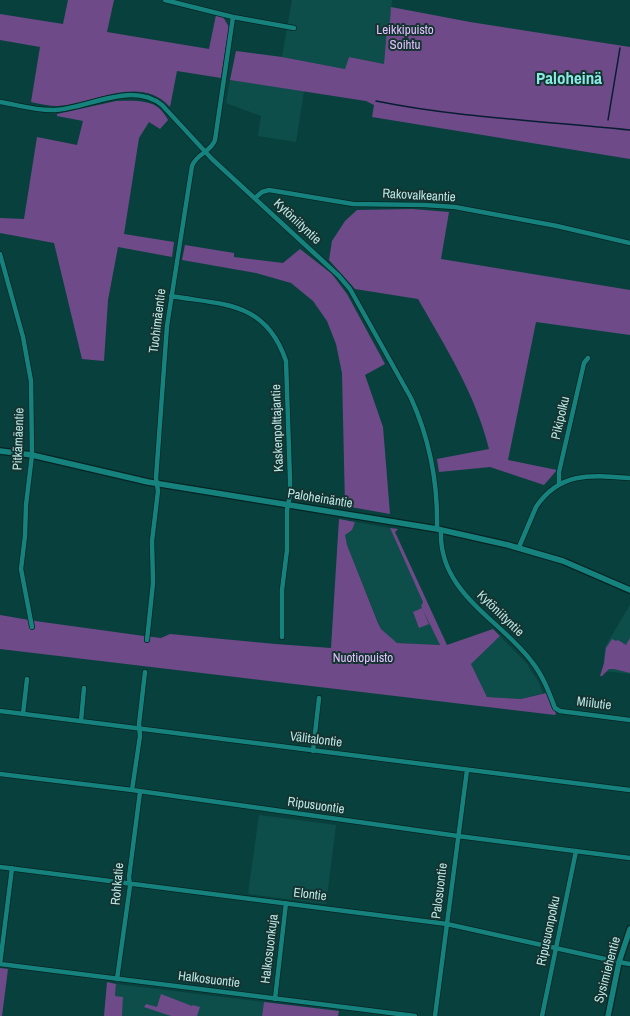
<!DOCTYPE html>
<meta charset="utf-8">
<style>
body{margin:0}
canvas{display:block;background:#08403d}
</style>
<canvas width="630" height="1016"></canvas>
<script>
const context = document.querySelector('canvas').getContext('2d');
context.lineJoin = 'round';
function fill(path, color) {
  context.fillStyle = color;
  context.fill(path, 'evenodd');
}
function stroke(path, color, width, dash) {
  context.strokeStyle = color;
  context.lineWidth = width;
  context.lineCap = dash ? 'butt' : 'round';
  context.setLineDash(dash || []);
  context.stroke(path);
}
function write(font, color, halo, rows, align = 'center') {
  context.font = font + ' "Archivo Narrow",sans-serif';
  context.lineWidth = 4;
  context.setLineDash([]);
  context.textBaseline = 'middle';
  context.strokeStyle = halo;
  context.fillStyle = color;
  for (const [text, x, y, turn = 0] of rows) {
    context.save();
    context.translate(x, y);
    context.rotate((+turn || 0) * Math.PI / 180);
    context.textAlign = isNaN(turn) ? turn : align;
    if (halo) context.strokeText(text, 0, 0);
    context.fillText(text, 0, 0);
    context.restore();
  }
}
const built = new Path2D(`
 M 292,0 L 392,0 L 390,21 L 387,28 L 384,64 L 349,57 L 345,69 L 282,57 Z
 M 230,80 L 304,91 L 296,142 L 258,136 L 261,116 L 226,103 Z
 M 355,522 L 390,528 L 423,602 L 421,606 L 440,645 L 397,643 L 381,629 L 347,545 L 345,535 L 352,530 Z
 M 630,605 L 630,674 L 603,671 L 605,647 Z
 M 500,636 L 527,664 L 539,683 L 543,693 L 521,699 L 487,697 L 471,664 Z
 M 259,815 L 336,825 L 326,904 L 248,894 Z
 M 116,984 L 264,1002 L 262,1016 L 122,1016 L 123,997 L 115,996 Z`);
const green = new Path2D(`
 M 68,0 L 114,0 L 107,32 L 209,49 L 216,15 L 223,17 L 229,27 L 221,78 L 177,71 L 170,107 C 140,74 93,104 58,106 C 49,106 40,104 31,102 L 40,47 L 0,40 L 0,14 L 63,24 Z
 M 391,7 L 470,22 L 630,47 L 630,159 L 372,117 L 374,105 L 366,101 L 230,80 L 236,51 L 282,57 L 345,69 L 349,57 L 384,64 L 387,28 L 390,21 Z
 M 116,101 C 130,101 149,99 160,109 C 163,112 166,116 168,120 L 160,129 L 149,122 L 139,138 L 124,234 L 174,242 L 172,257 L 118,247 L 108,300 L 104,361 L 82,359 L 54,243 L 0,233 L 0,218 L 24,219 L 37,137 L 77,145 L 83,121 L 57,116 L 57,114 Z
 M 412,209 L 449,212 L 441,259 L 630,290 L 630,335 L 536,322 L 508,460 L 557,470 L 544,485 L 490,467 L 439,472 L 437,459 L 489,449 C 476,395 445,346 418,299 L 355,289 L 329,260 L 332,241 L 345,221 L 357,210 Z
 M 185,245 L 234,253 L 234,257 L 283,263 L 300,249 L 332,274 L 347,294 L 385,364 L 365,375 L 383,427 L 390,514 L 345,506 L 342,373 L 336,344 L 327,321 L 313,301 L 291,283 L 256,273 L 182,260 Z
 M 339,519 L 355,522 L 352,530 L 345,535 L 347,545 L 378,623 L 381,629 L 397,643 L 440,645 L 421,606 L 423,602 L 390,528 L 398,529 L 395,532 L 447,645 L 493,629 L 500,636 L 471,664 L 487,697 L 521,699 L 546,693 L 552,708 L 556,713 L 555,715 L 0,649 L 0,615 L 35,621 L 144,636 L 161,638 L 170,634 L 275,644 L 331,648 Z
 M 422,608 L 429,624 L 419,628 L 413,612 Z
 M 630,638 L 630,673 L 614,669 L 609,669 L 602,676 L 600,676 L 604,663 L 606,648 L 612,639 L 616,641 L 618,640 L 626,645 Z
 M 0,968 L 8,969 L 2,1016 L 0,1016 Z
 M 107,982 L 116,984 L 115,996 L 123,997 L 122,1016 L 104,1016 Z
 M 161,994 L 192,1006 L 193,1005 L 200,1007 L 197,1016 L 171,1016 L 144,1007 L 146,1004 L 157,1007 Z
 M 264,1002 L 339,1011 L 338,1016 L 262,1016 Z`);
const stream = new Path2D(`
 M 376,101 C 460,118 546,121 630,130
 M 608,120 L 620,48`);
const minor = new Path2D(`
 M 165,0 L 233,17 L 294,28
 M 0,102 C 18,105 37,111 55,110 C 89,108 131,81 162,105 L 212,159 L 339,276 L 350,289 L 411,398 C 430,440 438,484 437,529
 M 255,198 L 262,192 L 269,190 L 353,204 L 425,205 L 455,207 L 557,226 L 630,243
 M 0,254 L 23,337 L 31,381 L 32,455 L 26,505 L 25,536 L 21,569 L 32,627
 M 171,296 C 224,305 266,301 286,361 L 290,480 L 290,495 L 287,510 L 287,550 L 282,590 L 282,637
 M 559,484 L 559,472 L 584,363 L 588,358
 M 441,530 C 438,593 500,619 532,662 C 543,676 549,692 555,708 L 560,711 L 630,720
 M 519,547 L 536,507 C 560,471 592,475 630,478
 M 147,640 L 153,583 L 152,541 L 158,491 L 156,478 L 167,326 L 192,166 C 196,154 211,152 215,140 L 233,17
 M 0,711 L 630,790
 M 23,714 L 27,679
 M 81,721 L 84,688
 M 313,751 L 319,698
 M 0,774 L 132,790 L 458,836 L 630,858
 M 132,790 L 140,736 L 139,724 L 145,672
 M 0,867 L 447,924 L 614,961
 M 619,962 L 630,964
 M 0,964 L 415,1016
 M 0,964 L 12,868
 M 117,979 L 130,886 L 129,877 L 140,792
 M 275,999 L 286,903
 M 435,1016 L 467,770
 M 542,1016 L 576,851`);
const tertiary = new Path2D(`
 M 0,451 L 32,455 L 148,482 L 437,529 L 508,545 L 563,561 L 630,590
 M 608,1016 L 619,962 L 630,929`);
const parkNames = [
 ["Leikkipuisto",405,31],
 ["Soihtu",405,46],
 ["Nuotiopuisto",363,659]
];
const streetNames = [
 ["Rakovalkeantie",419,196,3],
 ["Kytöniityntie",297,222,43],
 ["Tuohimäentie",158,321,-83],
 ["Pikipolku",561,418,-77],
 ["Kaskenpolttajantie",278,428,-92],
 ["Pitkämäentie",19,439,-88],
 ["Paloheinäntie",320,499,9],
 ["Kytöniityntie",500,614,44],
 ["Miilutie",594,704,7],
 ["Välitalontie",316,740,7],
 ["Ripusuontie",316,806,8],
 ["Rohkatie",118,884,-85],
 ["Palosuontie",440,891,-83],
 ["Elontie",310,895,7],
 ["Ripusuonpolku",549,931,-78],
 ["Halkosuonkuja",270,949,-83],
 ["Sysimiehentie",608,970,-75],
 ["Halkosuontie",209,980,7]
];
const districtNames = [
 ["Paloheinä",569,79]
];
fill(built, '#0d4e4b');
fill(green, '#6f4a88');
stroke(stream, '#071d32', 1.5);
stroke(minor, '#052422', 6);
stroke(tertiary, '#052422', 8);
stroke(minor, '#16827e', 4.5);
stroke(tertiary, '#16827e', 5.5);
write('13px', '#e3c0fe', '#153331', parkNames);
write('13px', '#bce7e4', '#153331', streetNames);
write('bold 17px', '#8be9e3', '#153331', districtNames);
</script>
